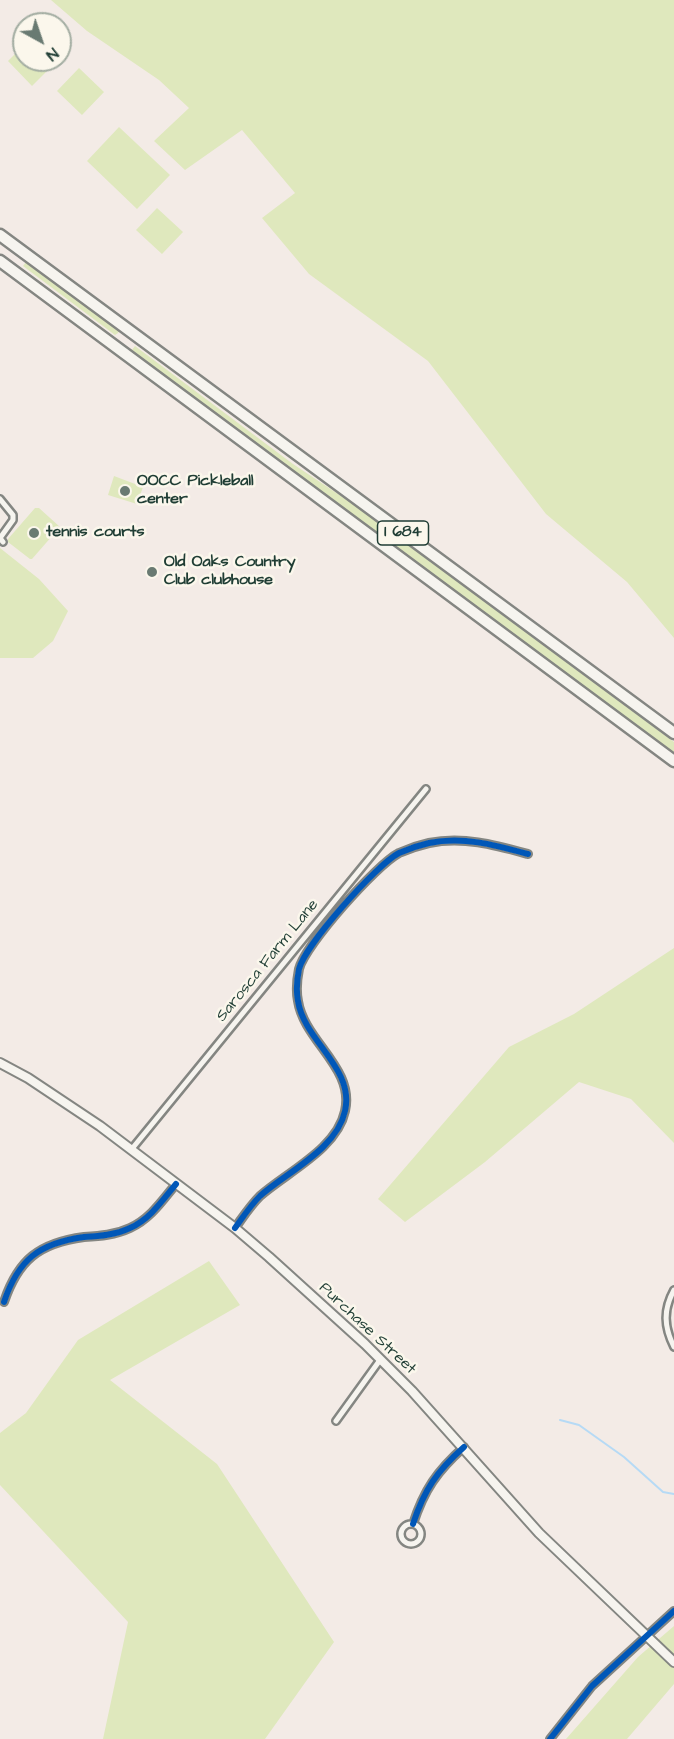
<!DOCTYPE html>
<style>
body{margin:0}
#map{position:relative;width:674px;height:1739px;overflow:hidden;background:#f3ebe6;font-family:"Architects Daughter",sans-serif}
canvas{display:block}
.north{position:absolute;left:12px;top:12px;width:60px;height:60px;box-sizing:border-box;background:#fbf7ec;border:2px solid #a3ada2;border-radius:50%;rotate:140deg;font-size:16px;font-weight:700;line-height:24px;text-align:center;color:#1f3d34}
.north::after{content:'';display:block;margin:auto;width:21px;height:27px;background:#697a72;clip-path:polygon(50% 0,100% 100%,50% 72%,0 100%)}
</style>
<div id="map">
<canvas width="674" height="1739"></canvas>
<div class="north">N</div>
</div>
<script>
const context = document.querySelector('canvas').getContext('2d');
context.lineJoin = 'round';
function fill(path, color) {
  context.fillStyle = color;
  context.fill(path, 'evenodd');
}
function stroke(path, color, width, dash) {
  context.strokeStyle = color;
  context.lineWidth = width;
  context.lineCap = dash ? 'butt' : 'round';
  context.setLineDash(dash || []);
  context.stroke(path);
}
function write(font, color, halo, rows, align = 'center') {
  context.font = font + ' "Architects Daughter",sans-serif';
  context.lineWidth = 5;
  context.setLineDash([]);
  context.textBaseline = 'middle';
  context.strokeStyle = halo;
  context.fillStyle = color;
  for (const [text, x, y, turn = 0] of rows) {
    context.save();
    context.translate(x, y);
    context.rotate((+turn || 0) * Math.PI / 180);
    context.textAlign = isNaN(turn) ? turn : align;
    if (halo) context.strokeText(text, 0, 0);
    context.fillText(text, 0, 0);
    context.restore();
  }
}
const green = new Path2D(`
 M 51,0 L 674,0 L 674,638 L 627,582 L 546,514 L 428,361 L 309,274 L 262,218 L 295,193 L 242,130 L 185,170 L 154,141 L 189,108 L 159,80 L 87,31 Z
 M 24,45 L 24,60 L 58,60 L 32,86 L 8,61 Z
 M 79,68 L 104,92 L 82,115 L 57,91 Z
 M 119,127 L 170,175 L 137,209 L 87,161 Z
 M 157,208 L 183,232 L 162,254 L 136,230 Z
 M 26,262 L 119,331 L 118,333 L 115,335 L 23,266 Z
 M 135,346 L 293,464 L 350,502 L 674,742 L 674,753 L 176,383 L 132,350 Z
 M 114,476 L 143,487 L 137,504 L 108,495 Z
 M 35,508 L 39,508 L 60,527 L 32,559 L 30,559 L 8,542 L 8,539 Z
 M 0,548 L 39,579 L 68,611 L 53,641 L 33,658 L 0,658 Z
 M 674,948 L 674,1143 L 631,1099 L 579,1082 L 485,1162 L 405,1222 L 378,1199 L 509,1047 L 574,1014 Z
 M 209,1261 L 240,1305 L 110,1380 L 217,1464 L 334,1642 L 265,1739 L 103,1739 L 128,1622 L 0,1485 L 0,1433 L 26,1413 L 78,1340 Z
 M 674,1626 L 674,1684 L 627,1739 L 566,1739 L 638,1657 Z`);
const stream = new Path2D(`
 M 560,1420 L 579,1425 L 624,1457 L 663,1492 L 674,1494`);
const minor = new Path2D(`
 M 0,499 L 13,515 L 13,520 L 0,538 L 3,542
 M 131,1150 L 426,789
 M 235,1228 C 243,1217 250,1206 260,1196 C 287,1172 337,1149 345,1111 C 355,1068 304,1041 298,1001 C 296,991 297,979 299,969 C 305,945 376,865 399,853 C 408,849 420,845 429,843 C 463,836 495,845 528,854
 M 674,1290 C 663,1310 664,1327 674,1347
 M 4,1302 C 18,1260 39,1243 84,1237 C 100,1236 115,1235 130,1228 C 150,1219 162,1201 176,1184
 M 336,1421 L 380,1360
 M 413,1524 C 424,1490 437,1471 464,1447
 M401 1534a10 10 0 1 1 20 0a10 10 0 1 1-20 0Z
 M 550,1739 L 592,1686 L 674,1611`);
const secondary = new Path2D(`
 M 0,1063 L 28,1078 L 100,1126 L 235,1228 L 269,1257 L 365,1344 L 412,1391 L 539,1533 L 674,1662`);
const motorway = new Path2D(`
 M 0,235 L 674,733
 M 0,261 L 674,761`);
const cycleway = new Path2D(`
 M 235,1228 C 243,1217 250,1206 260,1196 C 287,1172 337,1149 345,1111 C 355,1068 304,1041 298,1001 C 296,991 297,979 299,969 C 305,945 376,865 399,853 C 408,849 420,845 429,843 C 463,836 495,845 528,854
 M 4,1302 C 18,1260 39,1243 84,1237 C 100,1236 115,1235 130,1228 C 150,1219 162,1201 176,1184
 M 413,1524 C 424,1490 437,1471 464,1447
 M 550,1739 L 592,1686 L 674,1611`);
const markers = [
 [125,491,6,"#697a72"],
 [34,533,6,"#697a72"],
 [152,572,6,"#697a72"]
];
const shields = [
 [403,533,51]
];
const shieldNames = [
 ["I 684",403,533]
];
const poiNames = [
 ["OOCC Pickleball",137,482],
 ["center",137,500],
 ["tennis courts",46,533],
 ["Old Oaks Country",164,563],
 ["Club clubhouse",164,581]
];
const streetNames = [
 ["Sarosca Farm Lane",268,961,-51],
 ["Purchase Street",367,1329,43]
];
fill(green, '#dfe8bd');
stroke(stream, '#b6daf5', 2);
stroke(minor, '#848682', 10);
stroke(secondary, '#848682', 12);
stroke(motorway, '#848682', 15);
stroke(minor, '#f6f4ef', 5);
stroke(secondary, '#f6f4ef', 8);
stroke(motorway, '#f6f4ef', 10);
stroke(cycleway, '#0057b8', 6);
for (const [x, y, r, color] of markers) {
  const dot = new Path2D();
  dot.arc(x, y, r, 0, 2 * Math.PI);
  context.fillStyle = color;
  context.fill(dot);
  stroke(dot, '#fbf7ec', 2);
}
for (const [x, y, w] of shields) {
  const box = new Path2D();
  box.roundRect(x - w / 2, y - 12, w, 24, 4.5);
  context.fillStyle = '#fbf7ec';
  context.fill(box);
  stroke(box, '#1f3d34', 1.5);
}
write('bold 15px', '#1f3d34', null, shieldNames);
write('bold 16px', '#1f3d34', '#fbf7ec', poiNames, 'left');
write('16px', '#1f3d34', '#fbf7ec', streetNames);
</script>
